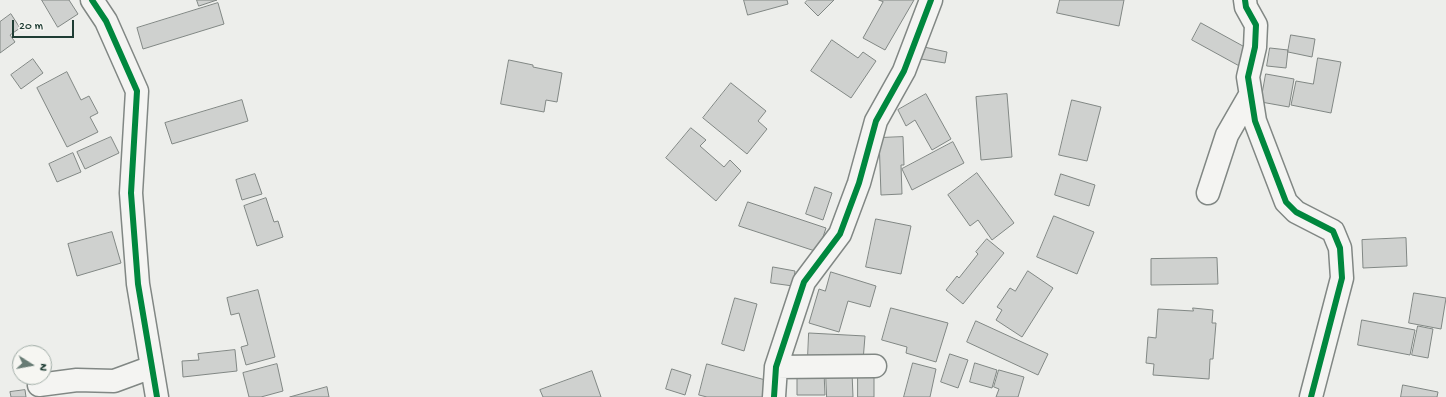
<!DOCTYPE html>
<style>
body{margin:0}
#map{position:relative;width:1446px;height:397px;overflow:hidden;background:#edeeeb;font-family:"Gochi Hand",sans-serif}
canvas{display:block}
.north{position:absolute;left:12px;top:345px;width:40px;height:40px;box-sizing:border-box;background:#f6f6f2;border:1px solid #a0aca6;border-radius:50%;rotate:101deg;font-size:11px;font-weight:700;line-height:16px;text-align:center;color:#1f3d34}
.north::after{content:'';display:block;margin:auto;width:14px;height:18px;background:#677b74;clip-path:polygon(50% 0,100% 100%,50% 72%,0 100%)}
.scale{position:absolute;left:12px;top:20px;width:62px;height:18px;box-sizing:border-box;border:2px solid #1f3d34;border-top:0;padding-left:5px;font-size:12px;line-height:14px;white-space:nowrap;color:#1f3d34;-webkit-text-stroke:3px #f6f6f2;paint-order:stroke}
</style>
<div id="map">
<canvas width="1446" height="397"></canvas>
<div class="north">N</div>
<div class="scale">20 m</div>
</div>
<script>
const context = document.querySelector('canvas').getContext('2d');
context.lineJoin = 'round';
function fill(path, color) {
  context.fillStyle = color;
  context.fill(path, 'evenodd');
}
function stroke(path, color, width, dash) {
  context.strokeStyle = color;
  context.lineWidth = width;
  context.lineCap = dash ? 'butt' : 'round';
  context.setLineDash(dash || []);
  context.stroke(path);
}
const building = new Path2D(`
 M 42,0 L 69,0 L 78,14 L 58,27 Z
 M 197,0 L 217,0 L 199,6 Z
 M 744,0 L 787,0 L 788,4 L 748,15 Z
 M 808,0 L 834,0 L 818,16 L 805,3 Z
 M 879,0 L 914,0 L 885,50 L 863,38 L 883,2 Z
 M 1060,0 L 1124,0 L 1119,26 L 1057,13 Z
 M 218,3 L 224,24 L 143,49 L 137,28 Z
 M 11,14 L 20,28 L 10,35 L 15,42 L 0,53 L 0,22 Z
 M 1201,23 L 1252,51 L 1243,68 L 1192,40 Z
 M 1291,35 L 1315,39 L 1312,57 L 1288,52 Z
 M 832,40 L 858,58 L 863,52 L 876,61 L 851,98 L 811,71 Z
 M 924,47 L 947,52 L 945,63 L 921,59 Z
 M 1270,48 L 1288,50 L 1286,68 L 1267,66 Z
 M 1318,58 L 1341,62 L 1331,113 L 1291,105 L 1296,81 L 1313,84 Z
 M 33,59 L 43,73 L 21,89 L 11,75 Z
 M 509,60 L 533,65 L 533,67 L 562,73 L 557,102 L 546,100 L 544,112 L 501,104 Z
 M 67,72 L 81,100 L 89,96 L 98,113 L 90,117 L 98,132 L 67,147 L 37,88 Z
 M 1266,74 L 1294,79 L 1289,107 L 1261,102 Z
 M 731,83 L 766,111 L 758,121 L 767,129 L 747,154 L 703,118 Z
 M 926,94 L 951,139 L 932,150 L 915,120 L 906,126 L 898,110 Z
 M 1007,94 L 1012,157 L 981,160 L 976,97 Z
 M 242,100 L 248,121 L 172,144 L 165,123 Z
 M 1072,100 L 1101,107 L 1087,161 L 1059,155 Z
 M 691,128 L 706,140 L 700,146 L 724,167 L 730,160 L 741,171 L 716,201 L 666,158 Z
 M 111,137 L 119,153 L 85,169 L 77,152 Z
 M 903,137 L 904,165 L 901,165 L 902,194 L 881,195 L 879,138 Z
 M 953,142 L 964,163 L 912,190 L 902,169 Z
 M 73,153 L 81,172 L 57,182 L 49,164 Z
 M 977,173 L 1014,223 L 992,240 L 978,220 L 970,226 L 948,195 Z
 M 255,174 L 262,194 L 242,200 L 236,180 Z
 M 1061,174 L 1095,185 L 1089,206 L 1055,195 Z
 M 815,187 L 832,193 L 823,220 L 806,214 Z
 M 266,198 L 274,222 L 278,221 L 283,237 L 257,246 L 244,206 Z
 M 748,202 L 826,228 L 818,252 L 739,226 Z
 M 1054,216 L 1094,232 L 1077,274 L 1037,257 Z
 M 876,219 L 911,226 L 901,274 L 866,267 Z
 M 112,232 L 121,263 L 77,276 L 68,244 Z
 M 1406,238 L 1407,266 L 1363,268 L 1362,240 Z
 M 987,239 L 1004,253 L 963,304 L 946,290 L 957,276 L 959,278 L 978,254 L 976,252 Z
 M 1217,258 L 1218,284 L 1151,285 L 1151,259 Z
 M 773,267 L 795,271 L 793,286 L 771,283 Z
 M 1028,271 L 1053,288 L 1022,337 L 996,320 L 1002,310 L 997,307 L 1010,288 L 1015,291 Z
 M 831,272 L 876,286 L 870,307 L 848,301 L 839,332 L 809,323 L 819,289 L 825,291 Z
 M 258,290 L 275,357 L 246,365 L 241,347 L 248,345 L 239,313 L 231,315 L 227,298 Z
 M 1414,293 L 1446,298 L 1441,329 L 1409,323 Z
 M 735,298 L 757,304 L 744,351 L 722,344 Z
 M 891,308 L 948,323 L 936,362 L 906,353 L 907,347 L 882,340 Z
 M 1193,308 L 1213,310 L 1212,323 L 1216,323 L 1213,359 L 1210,359 L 1209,379 L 1153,375 L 1154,364 L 1146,363 L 1148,337 L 1156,338 L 1158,309 L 1193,311 Z
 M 1362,320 L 1415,330 L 1410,355 L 1358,345 Z
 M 976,321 L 1048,354 L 1038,375 L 967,342 Z
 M 1418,326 L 1433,329 L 1428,358 L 1412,355 Z
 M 809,333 L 865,336 L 863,361 L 808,357 Z
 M 235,350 L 237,371 L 183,377 L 182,361 L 199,360 L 198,354 Z
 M 950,354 L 968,360 L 958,388 L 941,382 Z
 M 913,363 L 936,369 L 930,397 L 904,397 Z
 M 975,363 L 997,370 L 992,388 L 970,382 Z
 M 277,364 L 283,391 L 261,397 L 249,397 L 243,373 Z
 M 707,364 L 769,381 L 764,397 L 707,397 L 699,395 Z
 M 672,369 L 691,375 L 685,395 L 666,389 Z
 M 999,370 L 1024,377 L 1018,397 L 996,397 L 999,389 L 994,387 Z
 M 592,371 L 601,397 L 543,397 L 540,390 Z
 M 824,372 L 825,395 L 797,395 L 797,373 Z
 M 826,372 L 852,372 L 853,397 L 827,397 Z
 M 858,376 L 874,376 L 874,397 L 858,397 Z
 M 1403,385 L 1438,392 L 1437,397 L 1401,397 Z
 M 327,387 L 329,397 L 290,397 Z
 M 25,390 L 26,397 L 11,397 L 10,392 Z`);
const minor = new Path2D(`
 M 92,0 L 106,21 L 137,91 L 131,193 L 138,284 L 157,397
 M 1245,0 L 1246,7 L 1256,25 L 1255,47 L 1248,77 L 1255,121 L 1286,202 L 1296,212 L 1333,231 L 1340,248 L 1342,278 L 1311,397
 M 1208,193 L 1227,135 L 1250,95
 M 776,367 L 875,366
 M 39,385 L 77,380 L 114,381 L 152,367
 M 774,397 L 776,367 L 804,282 L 840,234 L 859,183 L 876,121 L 904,71 L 931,0`);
const cycleway = new Path2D(`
 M 92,0 L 106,21 L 137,91 L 131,193 L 138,284 L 157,397
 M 1245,0 L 1246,7 L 1256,25 L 1255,47 L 1248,77 L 1255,121 L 1286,202 L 1296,212 L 1333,231 L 1340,248 L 1342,278 L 1311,397
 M 774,397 L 776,367 L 804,282 L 840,234 L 859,183 L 876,121 L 904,71 L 931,0`);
fill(building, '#cfd1cf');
stroke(building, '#818784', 1);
stroke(minor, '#818784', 25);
stroke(minor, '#f4f4f2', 22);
stroke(cycleway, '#00873e', 6);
</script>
